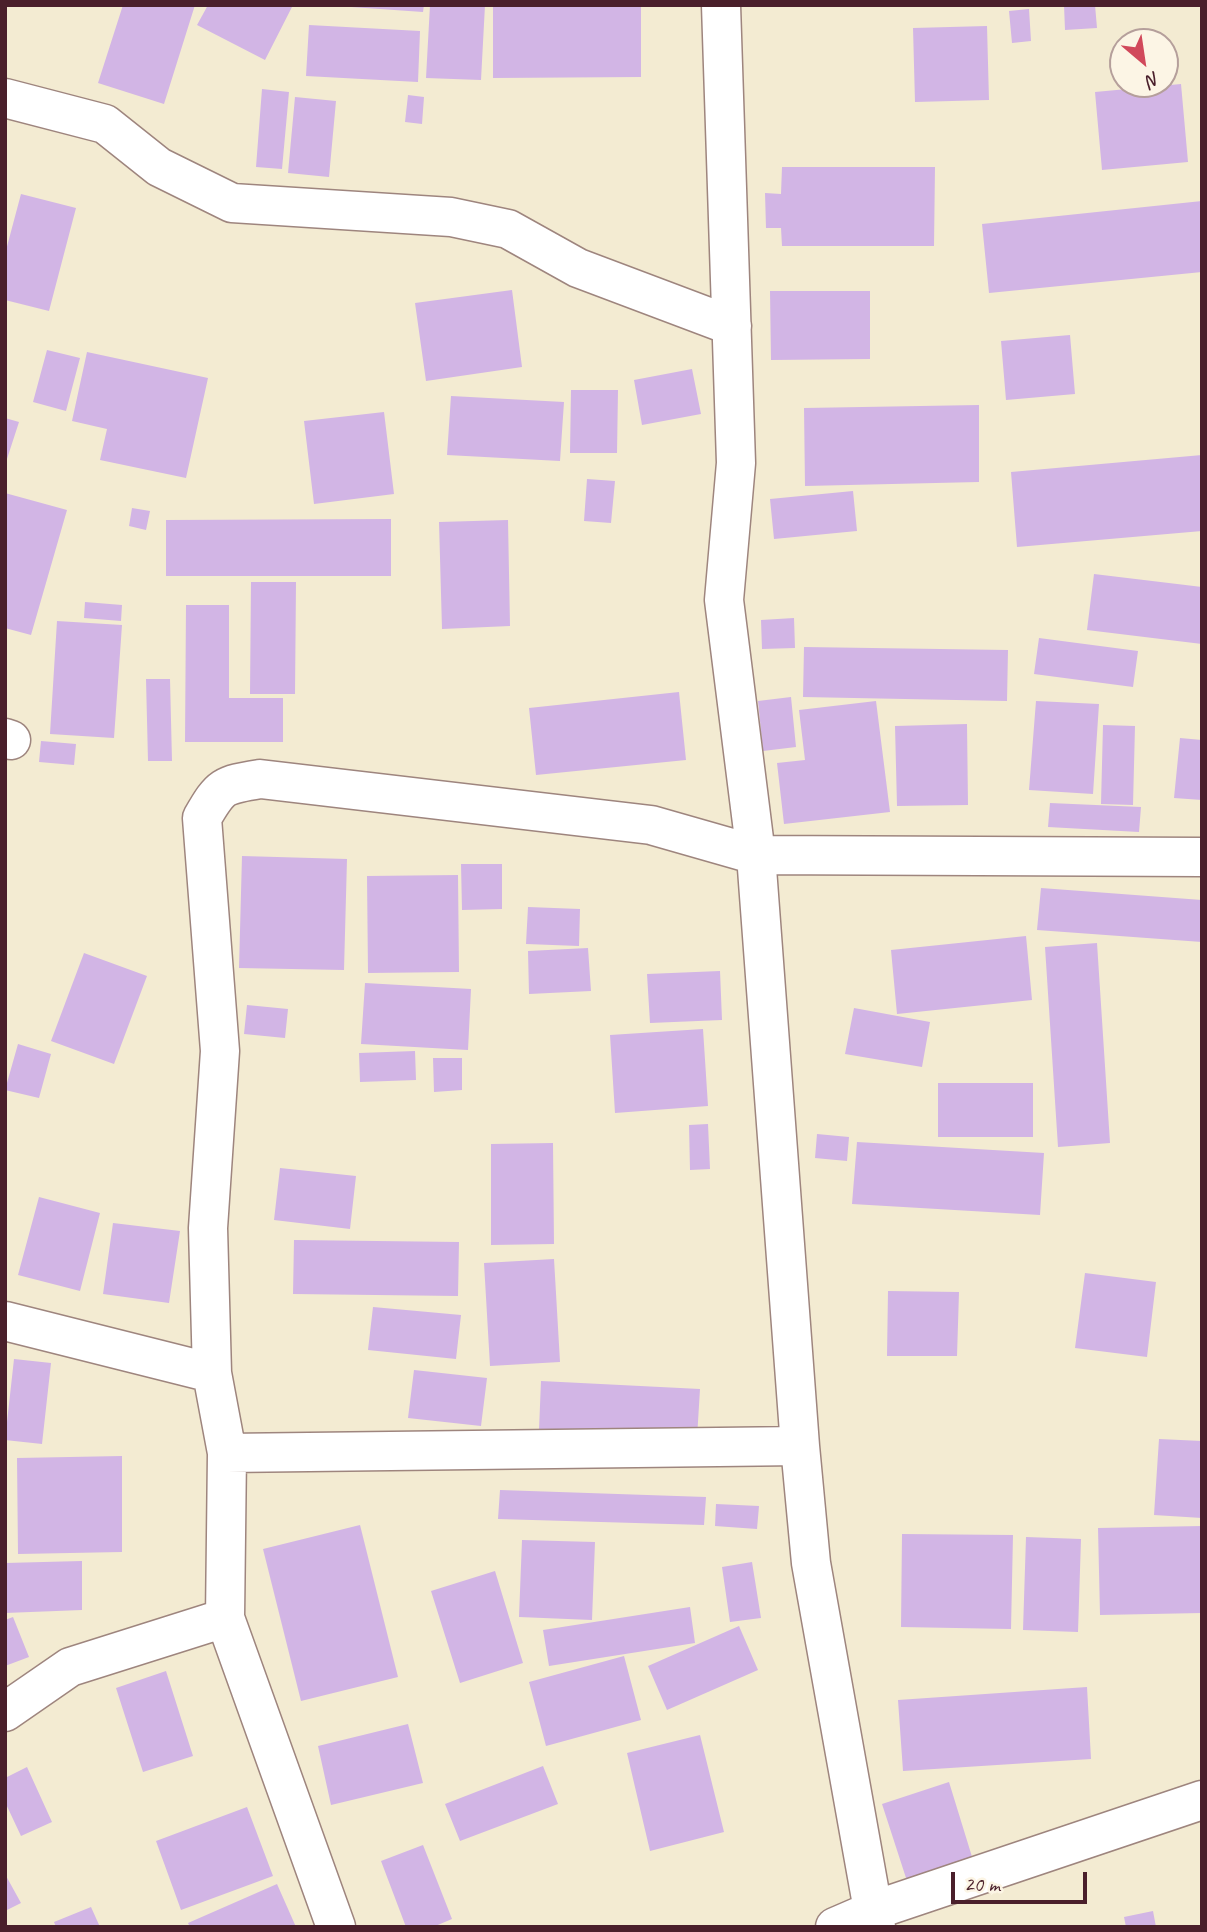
<!DOCTYPE html>
<style>
body{margin:0}
#map{position:relative;width:1207px;height:1932px;overflow:hidden;background:#f3ebd2;font-family:Caveat,sans-serif}
canvas{display:block}
.frame{position:absolute;inset:0;border:7px solid #4a1f2b;pointer-events:none}
.north{position:absolute;left:1109px;top:28px;width:70px;height:70px;box-sizing:border-box;background:#fcf5e5;border:2px solid #b59f9b;border-radius:50%;rotate:151deg;font-size:19px;font-weight:700;line-height:28px;text-align:center;color:#4a1f2b}
.north::after{content:'';display:block;margin:auto;width:24px;height:32px;background:#d1495b;clip-path:polygon(50% 0,100% 100%,50% 72%,0 100%)}
.scale{position:absolute;left:951px;top:1872px;width:136px;height:32px;box-sizing:border-box;border:4px solid #4a1f2b;border-top:0;padding-left:9px;font-size:21px;line-height:24px;white-space:nowrap;color:#4a1f2b;-webkit-text-stroke:5px #fcf5e5;paint-order:stroke}
</style>
<div id="map">
<canvas width="1207" height="1932"></canvas>
<div class="frame"></div>
<div class="north">N</div>
<div class="scale">20 m</div>
</div>
<script>
const context = document.querySelector('canvas').getContext('2d');
context.lineJoin = 'round';
function fill(path, color) {
  context.fillStyle = color;
  context.fill(path, 'evenodd');
}
function stroke(path, color, width, dash) {
  context.strokeStyle = color;
  context.lineWidth = width;
  context.lineCap = dash ? 'butt' : 'round';
  context.setLineDash(dash || []);
  context.stroke(path);
}
const building = new Path2D(`
 M 123,5 L 195,5 L 164,104 L 98,83 Z
 M 208,5 L 293,5 L 265,60 L 197,25 Z
 M 351,5 L 424,5 L 423,12 L 351,7 Z
 M 430,5 L 485,5 L 481,80 L 426,78 Z
 M 493,5 L 641,5 L 641,77 L 493,78 Z
 M 1064,5 L 1095,5 L 1097,28 L 1065,30 Z
 M 1029,9 L 1031,41 L 1012,43 L 1009,11 Z
 M 309,25 L 420,31 L 418,82 L 306,76 Z
 M 987,26 L 989,100 L 915,102 L 913,28 Z
 M 1181,84 L 1188,162 L 1102,170 L 1095,92 Z
 M 262,89 L 289,92 L 282,169 L 256,167 Z
 M 408,95 L 424,97 L 422,124 L 405,122 Z
 M 295,97 L 336,101 L 329,177 L 288,173 Z
 M 782,167 L 935,167 L 934,246 L 782,246 L 781,228 L 766,228 L 765,193 L 781,194 Z
 M 21,194 L 76,208 L 49,311 L 5,300 L 5,254 Z
 M 1202,201 L 1202,272 L 989,293 L 982,224 Z
 M 512,290 L 522,367 L 426,381 L 415,303 Z
 M 770,291 L 870,291 L 870,359 L 771,360 Z
 M 1070,335 L 1075,394 L 1006,400 L 1001,341 Z
 M 47,350 L 80,358 L 66,411 L 33,402 Z
 M 87,352 L 208,378 L 186,478 L 100,460 L 107,429 L 72,421 Z
 M 692,369 L 701,414 L 642,425 L 634,380 Z
 M 571,390 L 618,390 L 617,453 L 570,453 Z
 M 451,396 L 564,402 L 560,461 L 447,455 Z
 M 979,405 L 979,482 L 805,486 L 804,408 Z
 M 384,412 L 394,494 L 314,504 L 304,421 Z
 M 5,418 L 19,422 L 6,462 L 5,462 Z
 M 1202,455 L 1202,531 L 1017,547 L 1011,472 Z
 M 587,479 L 615,481 L 611,523 L 584,521 Z
 M 853,491 L 857,531 L 774,539 L 770,499 Z
 M 5,493 L 67,510 L 31,635 L 5,628 Z
 M 132,508 L 150,511 L 146,530 L 129,526 Z
 M 391,519 L 391,576 L 166,576 L 166,520 Z
 M 508,520 L 510,626 L 442,629 L 439,522 Z
 M 1094,574 L 1202,587 L 1202,644 L 1087,630 Z
 M 251,582 L 296,582 L 295,694 L 250,694 Z
 M 85,602 L 122,605 L 121,621 L 84,618 Z
 M 186,605 L 229,605 L 229,698 L 283,698 L 283,742 L 185,742 Z
 M 794,618 L 795,648 L 762,649 L 761,620 Z
 M 57,621 L 122,625 L 114,738 L 50,734 Z
 M 1039,638 L 1138,651 L 1133,687 L 1034,674 Z
 M 804,647 L 1008,650 L 1007,701 L 803,697 Z
 M 146,679 L 170,679 L 172,761 L 148,761 Z
 M 679,692 L 686,760 L 536,775 L 529,708 Z
 M 791,697 L 796,747 L 763,751 L 758,701 Z
 M 876,701 L 890,812 L 784,824 L 777,763 L 805,760 L 799,710 Z
 M 1036,701 L 1099,704 L 1093,794 L 1029,790 Z
 M 967,724 L 968,805 L 897,806 L 895,726 Z
 M 1103,725 L 1135,726 L 1133,805 L 1101,804 Z
 M 1180,738 L 1202,740 L 1202,800 L 1174,798 Z
 M 41,741 L 76,744 L 74,765 L 39,762 Z
 M 1050,803 L 1141,807 L 1139,832 L 1048,827 Z
 M 242,856 L 347,859 L 344,970 L 239,968 Z
 M 461,864 L 502,864 L 502,909 L 462,910 Z
 M 458,875 L 459,972 L 368,973 L 367,876 Z
 M 1041,888 L 1202,900 L 1202,942 L 1037,930 Z
 M 528,907 L 580,909 L 579,946 L 526,944 Z
 M 1026,936 L 1032,1000 L 897,1014 L 891,950 Z
 M 1097,943 L 1110,1143 L 1058,1147 L 1045,947 Z
 M 588,948 L 591,991 L 529,994 L 528,951 Z
 M 84,953 L 147,976 L 114,1064 L 51,1041 Z
 M 720,971 L 722,1020 L 650,1023 L 647,974 Z
 M 365,983 L 471,989 L 468,1050 L 361,1044 Z
 M 247,1005 L 288,1009 L 285,1038 L 244,1034 Z
 M 854,1008 L 930,1022 L 922,1067 L 845,1054 Z
 M 703,1029 L 708,1106 L 615,1113 L 610,1035 Z
 M 18,1044 L 51,1054 L 39,1098 L 5,1090 Z
 M 415,1051 L 416,1080 L 360,1082 L 359,1053 Z
 M 433,1058 L 462,1058 L 462,1090 L 434,1092 Z
 M 938,1083 L 1033,1083 L 1033,1137 L 938,1137 Z
 M 708,1124 L 710,1169 L 690,1170 L 689,1125 Z
 M 817,1134 L 849,1137 L 847,1161 L 815,1158 Z
 M 857,1142 L 1044,1153 L 1040,1215 L 852,1204 Z
 M 553,1143 L 554,1244 L 491,1245 L 491,1144 Z
 M 280,1168 L 356,1176 L 350,1229 L 274,1220 Z
 M 39,1197 L 100,1213 L 80,1291 L 18,1275 Z
 M 113,1223 L 180,1231 L 169,1303 L 103,1294 Z
 M 294,1240 L 459,1242 L 458,1296 L 293,1294 Z
 M 554,1259 L 560,1362 L 490,1366 L 484,1263 Z
 M 1085,1273 L 1156,1282 L 1147,1357 L 1075,1348 Z
 M 888,1291 L 959,1292 L 957,1356 L 887,1356 Z
 M 373,1307 L 461,1315 L 456,1359 L 368,1350 Z
 M 14,1359 L 51,1363 L 42,1444 L 5,1440 Z
 M 414,1370 L 487,1378 L 481,1426 L 408,1418 Z
 M 541,1381 L 700,1389 L 697,1438 L 539,1430 Z
 M 1159,1439 L 1202,1441 L 1202,1518 L 1154,1515 Z
 M 122,1456 L 122,1552 L 18,1554 L 17,1458 Z
 M 500,1490 L 706,1497 L 704,1525 L 498,1519 Z
 M 716,1504 L 759,1506 L 757,1529 L 715,1526 Z
 M 360,1525 L 398,1677 L 301,1701 L 263,1549 Z
 M 1202,1526 L 1202,1613 L 1100,1615 L 1098,1528 Z
 M 902,1534 L 1013,1535 L 1011,1629 L 901,1627 Z
 M 1026,1537 L 1081,1539 L 1078,1632 L 1023,1630 Z
 M 522,1540 L 595,1542 L 592,1620 L 519,1617 Z
 M 82,1561 L 82,1610 L 5,1613 L 5,1563 Z
 M 752,1562 L 761,1618 L 730,1622 L 722,1567 Z
 M 495,1571 L 523,1663 L 460,1683 L 431,1591 Z
 M 690,1607 L 695,1643 L 549,1666 L 543,1630 Z
 M 13,1617 L 29,1657 L 5,1666 L 5,1620 Z
 M 739,1626 L 758,1670 L 667,1710 L 648,1666 Z
 M 624,1656 L 641,1720 L 546,1746 L 529,1682 Z
 M 166,1671 L 193,1756 L 143,1772 L 116,1688 Z
 M 1087,1687 L 1091,1759 L 903,1771 L 898,1700 Z
 M 408,1724 L 423,1783 L 331,1805 L 318,1746 Z
 M 700,1735 L 724,1832 L 650,1851 L 627,1753 Z
 M 543,1766 L 558,1804 L 460,1841 L 445,1804 Z
 M 27,1767 L 52,1822 L 21,1836 L 5,1802 L 5,1778 Z
 M 949,1782 L 973,1860 L 907,1881 L 882,1804 Z
 M 247,1807 L 273,1876 L 181,1910 L 156,1841 Z
 M 423,1845 L 452,1919 L 433,1927 L 406,1927 L 381,1861 Z
 M 5,1874 L 21,1903 L 5,1911 Z
 M 277,1884 L 296,1927 L 190,1927 L 188,1923 Z
 M 91,1907 L 100,1927 L 56,1927 L 54,1922 Z
 M 1153,1911 L 1156,1927 L 1126,1927 L 1124,1917 Z`);
const minor = new Path2D(`
 M 721,5 L 736,463 L 724,600 L 756,855 L 800,1446 L 811,1563 L 876,1927
 M 5,98 L 105,124 L 159,167 L 232,203 L 451,217 L 508,229 L 578,268 L 732,326
 M 5,738 L 11,740
 M 5,1321 L 212,1373
 M 227,1453 L 800,1446
 M 5,1712 L 70,1667 L 225,1618
 M 336,1927 L 225,1618 L 227,1453 L 212,1373 L 208,1228 L 220,1051 L 202,818 C 221,785 223,785 260,779 L 651,825 L 756,855 L 1202,857
 M 835,1927 L 872,1911 L 1202,1800`);
fill(building, '#d2b5e5');
stroke(minor, '#9e857e', 41);
stroke(minor, '#fff', 38);
</script>
